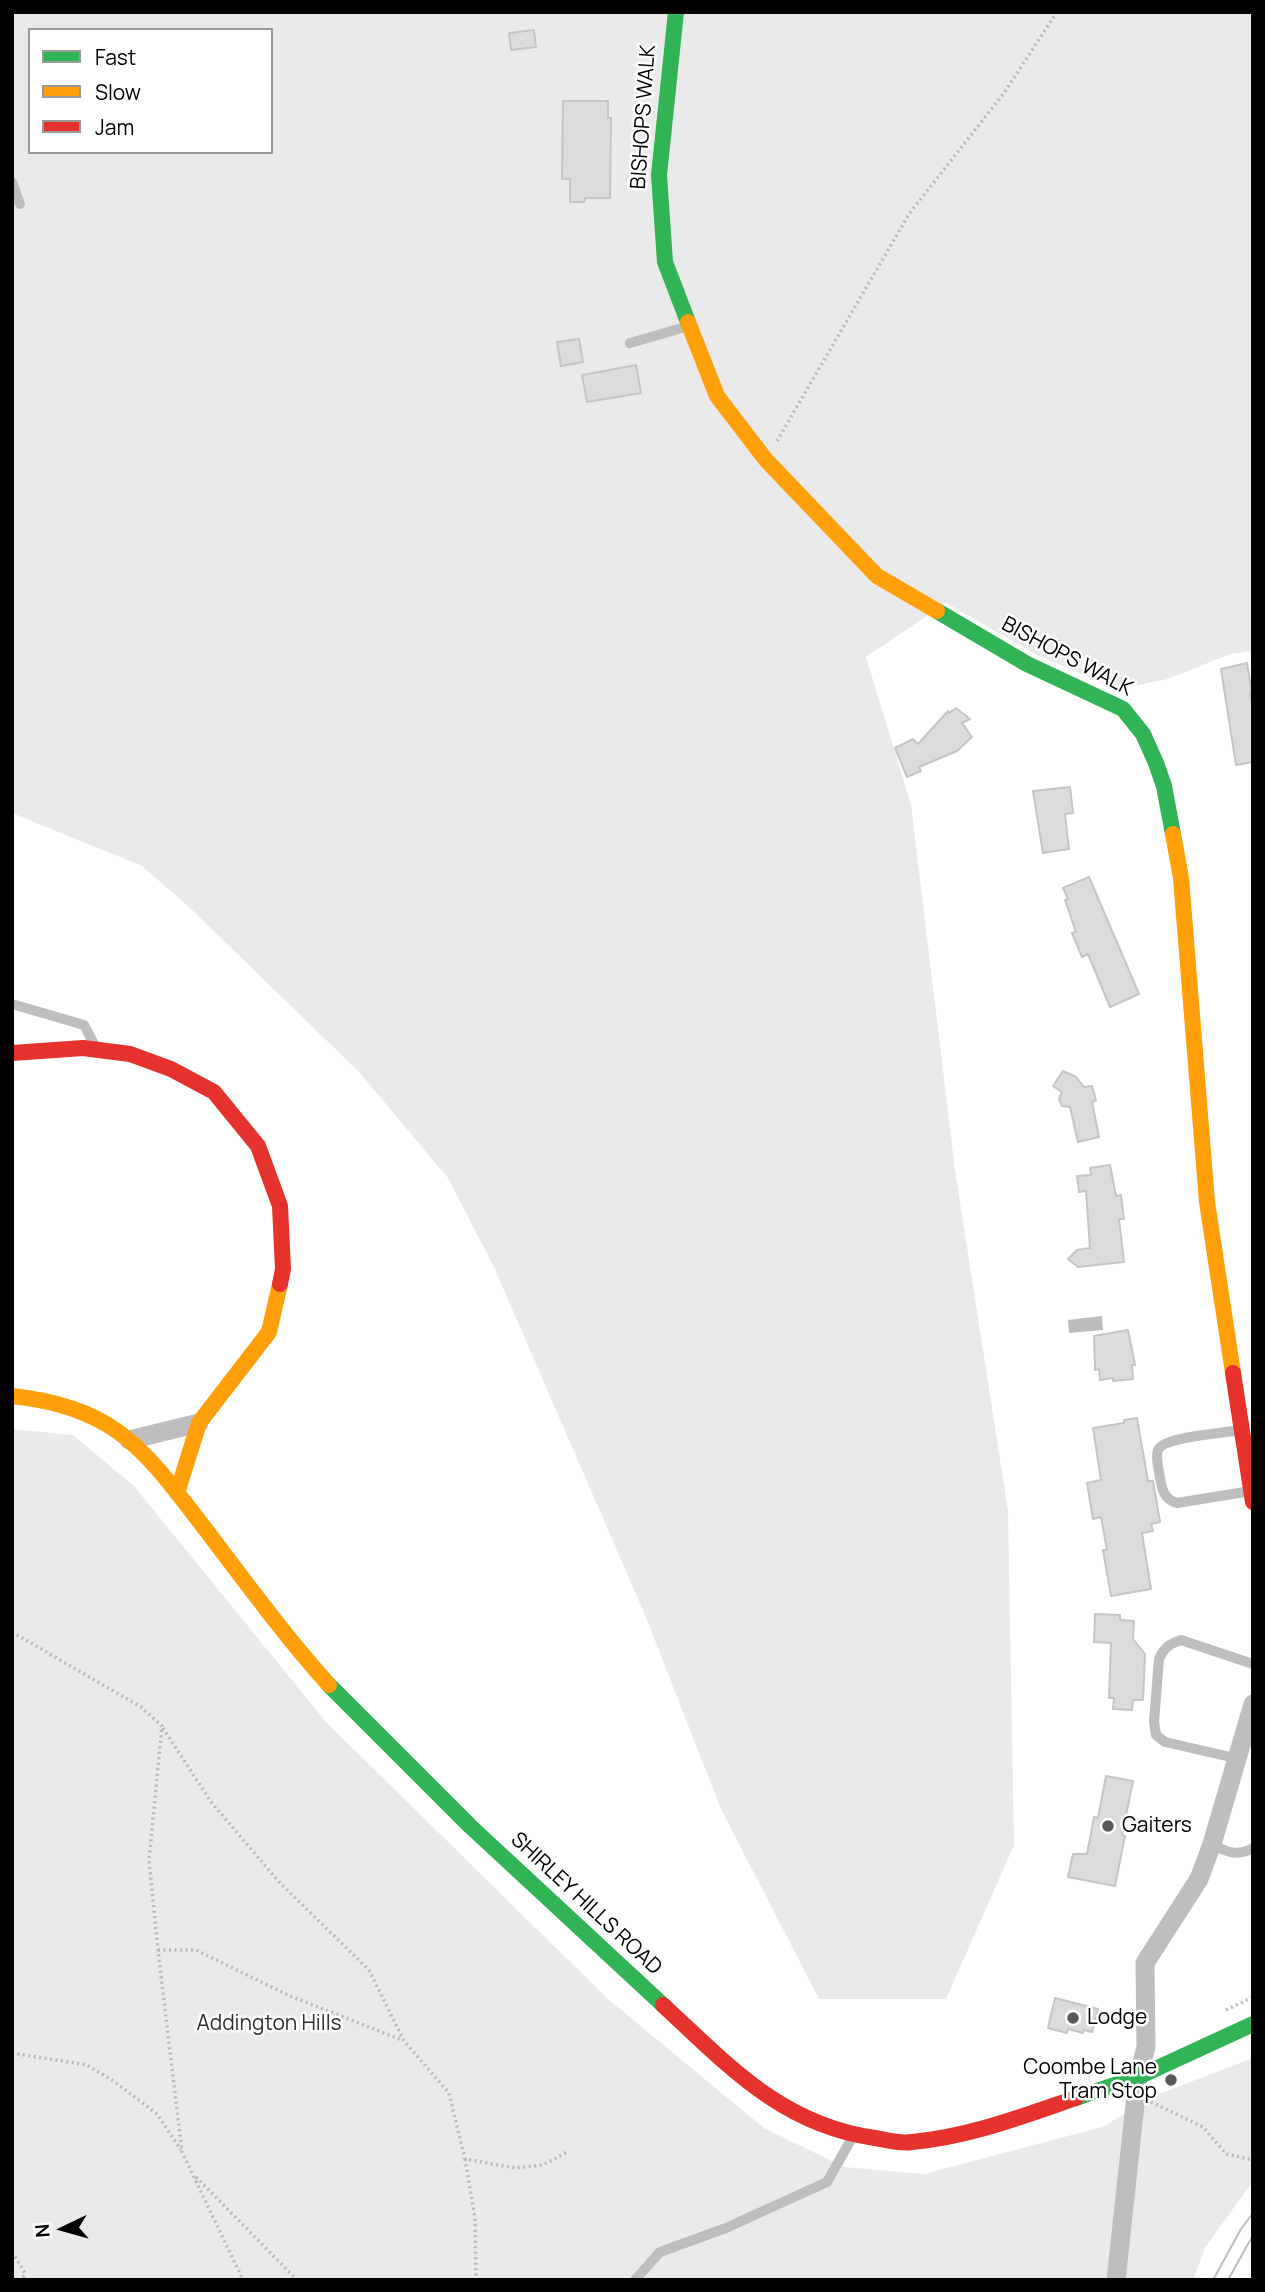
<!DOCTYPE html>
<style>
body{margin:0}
#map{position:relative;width:1265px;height:2292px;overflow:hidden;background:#fff;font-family:Manrope,sans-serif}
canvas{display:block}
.frame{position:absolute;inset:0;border:14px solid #000;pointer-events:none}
.legend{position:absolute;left:28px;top:28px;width:245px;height:126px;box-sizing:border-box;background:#fff;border:2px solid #999;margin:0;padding:9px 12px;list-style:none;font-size:21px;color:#000}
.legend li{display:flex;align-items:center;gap:14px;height:35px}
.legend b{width:35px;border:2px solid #999}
.north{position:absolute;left:28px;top:2194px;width:70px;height:70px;-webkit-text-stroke:5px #fff;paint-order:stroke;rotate:265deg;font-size:19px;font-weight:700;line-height:28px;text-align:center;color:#000}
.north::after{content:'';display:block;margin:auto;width:24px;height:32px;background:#000;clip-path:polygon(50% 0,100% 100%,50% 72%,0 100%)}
</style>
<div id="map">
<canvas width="1265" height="2292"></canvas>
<div class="frame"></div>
<ul class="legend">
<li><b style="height:9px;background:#30b455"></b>Fast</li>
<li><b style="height:9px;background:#ff9f0a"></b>Slow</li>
<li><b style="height:9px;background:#e5322d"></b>Jam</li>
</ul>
<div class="north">N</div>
</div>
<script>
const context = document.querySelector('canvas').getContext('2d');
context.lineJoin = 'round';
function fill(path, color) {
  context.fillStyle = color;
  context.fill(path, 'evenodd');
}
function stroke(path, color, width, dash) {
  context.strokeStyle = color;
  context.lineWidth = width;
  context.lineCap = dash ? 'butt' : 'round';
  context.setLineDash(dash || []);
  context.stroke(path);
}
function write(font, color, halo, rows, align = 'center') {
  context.font = font + ' Manrope,sans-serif';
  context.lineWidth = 5;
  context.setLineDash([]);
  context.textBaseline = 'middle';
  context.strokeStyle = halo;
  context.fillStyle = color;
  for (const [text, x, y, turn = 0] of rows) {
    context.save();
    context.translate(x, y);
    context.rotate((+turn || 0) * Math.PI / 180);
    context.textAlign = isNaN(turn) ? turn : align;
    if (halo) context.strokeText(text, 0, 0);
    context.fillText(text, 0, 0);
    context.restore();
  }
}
const green = new Path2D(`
 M 12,12 L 1253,12 L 1253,651 L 1230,654 L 1168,679 L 1117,689 L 1037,655 L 946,603 L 866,657 L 911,805 L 955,1170 L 1008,1511 L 1014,1845 L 946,1999 L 819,1999 L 721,1809 L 645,1615 L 493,1265 L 448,1178 L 359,1072 L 191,909 L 142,866 L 12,813 ZM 30,30 L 271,30 L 271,152 L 30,152 Z
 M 12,1429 L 73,1435 L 134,1486 L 326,1722 L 609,2000 L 764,2128 L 844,2167 L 924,2174 L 1102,2127 L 1159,2094 L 1253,2058 L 1253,2181 L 1205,2248 L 1193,2280 L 12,2280 Z`);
const water = new Path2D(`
 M 1102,1316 L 1103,1330 L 1069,1333 L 1068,1320 Z`);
const building = new Path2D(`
 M 534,30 L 536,47 L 511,50 L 509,33 Z
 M 563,101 L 608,101 L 608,118 L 611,118 L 610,198 L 585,198 L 584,202 L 570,202 L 570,179 L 562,179 Z
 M 579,339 L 583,362 L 561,366 L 557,342 Z
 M 636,365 L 641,393 L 587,402 L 582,375 Z
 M 1247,663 L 1252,693 L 1250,693 L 1253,710 L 1253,762 L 1236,765 L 1221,669 Z
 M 956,708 L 970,719 L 962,723 L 972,737 L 957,751 L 919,767 L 921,771 L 907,777 L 895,748 L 913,739 L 918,744 L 948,711 L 949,713 Z
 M 1070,787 L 1073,813 L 1065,814 L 1069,849 L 1043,853 L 1033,791 Z
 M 1089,877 L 1139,994 L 1110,1007 L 1088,954 L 1082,957 L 1072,933 L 1076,932 L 1065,900 L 1068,899 L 1063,888 Z
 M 1063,1071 L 1076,1077 L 1084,1087 L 1092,1086 L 1096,1100 L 1092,1102 L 1099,1137 L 1078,1142 L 1070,1107 L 1062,1106 L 1059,1099 L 1062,1092 L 1053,1086 Z
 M 1110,1165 L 1116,1196 L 1121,1195 L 1124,1219 L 1119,1219 L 1124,1262 L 1078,1267 L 1068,1259 L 1077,1250 L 1090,1248 L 1086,1191 L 1079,1192 L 1077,1176 L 1091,1175 L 1090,1168 Z
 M 1128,1330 L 1135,1365 L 1132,1365 L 1133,1379 L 1113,1381 L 1113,1378 L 1100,1380 L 1099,1369 L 1095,1370 L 1094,1336 Z
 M 1137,1418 L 1148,1481 L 1153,1481 L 1160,1522 L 1151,1524 L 1153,1531 L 1142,1533 L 1151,1589 L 1111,1596 L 1103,1550 L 1107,1550 L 1101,1517 L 1093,1519 L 1087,1483 L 1101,1480 L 1093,1428 L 1124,1423 L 1124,1420 Z
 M 1095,1614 L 1120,1615 L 1120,1620 L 1134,1621 L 1133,1639 L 1145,1654 L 1143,1700 L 1133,1700 L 1132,1710 L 1113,1709 L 1114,1698 L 1109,1698 L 1111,1643 L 1094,1642 Z
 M 1106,1776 L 1133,1781 L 1122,1835 L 1125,1836 L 1115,1886 L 1068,1877 L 1073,1854 L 1087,1854 L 1094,1817 L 1098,1818 Z
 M 1055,1998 L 1098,2009 L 1092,2032 L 1084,2030 L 1083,2033 L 1068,2029 L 1067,2033 L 1048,2028 Z`);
const path = new Path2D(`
 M 777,441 L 909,214 L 1004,93 L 1057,12
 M 12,1632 L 141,1707 L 162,1726 L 149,1860 L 158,1950 L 182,2152 L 243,2280
 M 163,1728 L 211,1802 L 280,1883 L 369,1970 L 404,2041 L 449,2093 L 465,2159 L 515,2168 L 543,2165 L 567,2152
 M 158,1950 L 196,1950 L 290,1996 L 402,2040
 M 1226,2010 L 1253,1997
 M 12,2053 L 87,2065 L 115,2082 L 157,2114 L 181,2150
 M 1151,2102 L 1203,2127 L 1226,2154 L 1253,2160
 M 465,2159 L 475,2218 L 476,2280
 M 196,2177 L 297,2280
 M 12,2252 L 25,2273 L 22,2280`);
const lane = new Path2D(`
 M 12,182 L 20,204
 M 630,343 L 689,326
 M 12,1004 L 84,1025 L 95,1046
 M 1241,1430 C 1225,1433 1162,1437 1158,1450 C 1155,1458 1159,1470 1160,1478 C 1162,1490 1164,1499 1177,1503 L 1251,1491
 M 1235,1758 L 1165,1742 L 1156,1735 L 1154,1722 L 1159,1659 C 1164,1648 1169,1644 1181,1640 L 1253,1664
 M 1212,1844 C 1226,1852 1237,1857 1253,1848
 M 635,2280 L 660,2252 L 726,2228 L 827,2182 L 852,2138`);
const street = new Path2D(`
 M 129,1440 L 199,1423
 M 1116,2280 L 1138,2077 L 1146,2047 L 1145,1963 L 1199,1879 L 1212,1844 L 1253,1704`);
const fast = new Path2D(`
 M 676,12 L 659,175 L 665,262 L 688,322
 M 937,611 L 1027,664 L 1123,709 L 1143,734 L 1156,763 L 1164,786 L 1173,834
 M 329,1685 L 470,1826 L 663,2005
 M 1076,2098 L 1138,2077 L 1253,2024`);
const slow = new Path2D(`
 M 688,322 L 717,396 L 766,460 L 877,576 L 937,611
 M 1173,834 L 1181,878 L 1207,1202 L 1233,1373
 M 12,1396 C 50,1400 86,1409 117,1431 C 152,1456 177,1493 203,1526 C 244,1580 284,1635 329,1685
 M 177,1493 L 199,1423 L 269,1332 L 280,1284`);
const jam = new Path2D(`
 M 12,1053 L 83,1048 L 130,1054 L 171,1069 L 214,1092 L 258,1146 L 280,1206 L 283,1269 L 280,1284
 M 1233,1373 L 1253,1502
 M 663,2005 C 729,2066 782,2125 875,2138 C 887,2140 900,2144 912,2142 C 969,2137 1023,2116 1076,2098`);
const tram = new Path2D(`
 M 1213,2280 L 1241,2229 L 1253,2213
 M 1228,2280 L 1253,2235`);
const markers = [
 [1108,1826,7,"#595959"],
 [1073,2018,7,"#595959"],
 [1171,2080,7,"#595959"]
];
const streetNames = [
 ["BISHOPS WALK",644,117,-86],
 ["BISHOPS WALK",1067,657,28],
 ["SHIRLEY HILLS ROAD",586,1904,43]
];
const poiNames = [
 ["Gaiters",1122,1826],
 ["Lodge",1087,2018],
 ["Coombe Lane",1157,2068,"right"],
 ["Tram Stop",1157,2092,"right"]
];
const parkNames = [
 ["Addington Hills",269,2024]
];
fill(green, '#eaeaea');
fill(water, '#bcbcbc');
fill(building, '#dcdcdc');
stroke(building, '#c5c5c5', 2);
stroke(path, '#b8b8b8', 3.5, [2, 3.5]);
stroke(lane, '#bebebe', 10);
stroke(street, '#bebebe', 19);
stroke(fast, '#30b455', 16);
stroke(slow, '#ff9f0a', 16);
stroke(jam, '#e5322d', 16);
stroke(tram, '#bdbdbd', 2);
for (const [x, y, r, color] of markers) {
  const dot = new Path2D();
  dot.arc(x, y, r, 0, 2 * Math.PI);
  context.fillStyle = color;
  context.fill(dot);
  stroke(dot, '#fff', 2.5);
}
write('21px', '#000', '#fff', streetNames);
write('21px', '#000', '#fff', poiNames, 'left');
write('21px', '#2f2f2f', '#fff', parkNames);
</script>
